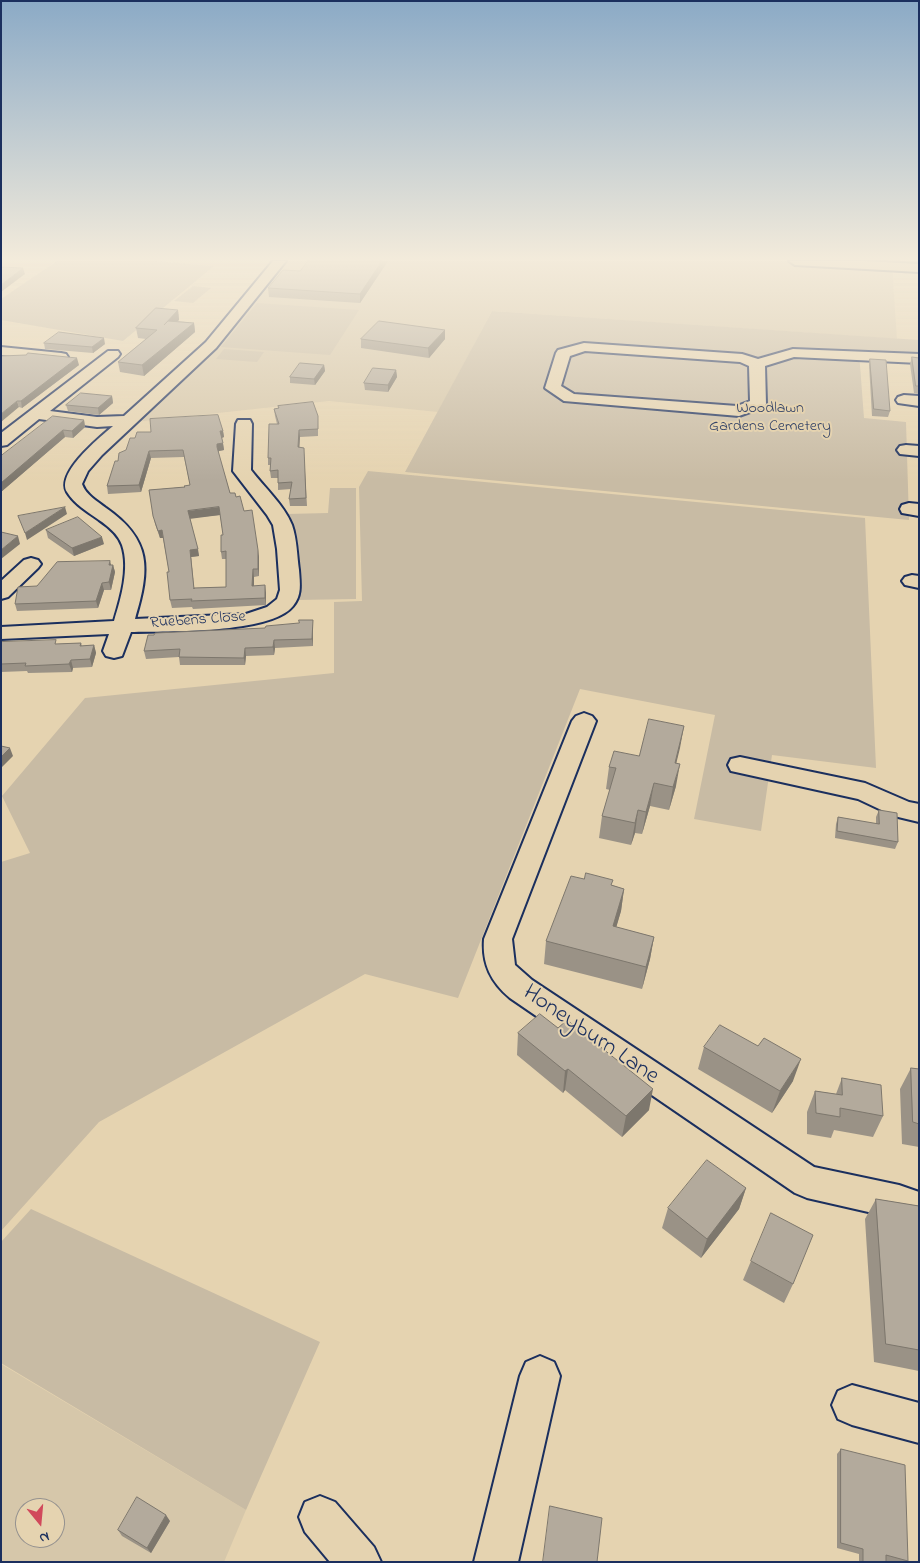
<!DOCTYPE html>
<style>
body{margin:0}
#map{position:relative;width:920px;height:1563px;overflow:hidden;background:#e5d3b0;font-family:"Indie Flower",sans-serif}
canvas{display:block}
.frame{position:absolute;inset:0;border:2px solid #1b2f5e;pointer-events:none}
.north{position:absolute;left:15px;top:1498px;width:50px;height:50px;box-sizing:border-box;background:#e5d3b0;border:1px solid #94918f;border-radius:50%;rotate:163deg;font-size:14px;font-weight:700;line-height:20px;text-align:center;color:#1b2f5e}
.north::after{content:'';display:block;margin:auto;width:18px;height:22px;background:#d1495b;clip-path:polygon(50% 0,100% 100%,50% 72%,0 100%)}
</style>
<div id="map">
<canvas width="920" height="1563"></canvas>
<div class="frame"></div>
<div class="north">N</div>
</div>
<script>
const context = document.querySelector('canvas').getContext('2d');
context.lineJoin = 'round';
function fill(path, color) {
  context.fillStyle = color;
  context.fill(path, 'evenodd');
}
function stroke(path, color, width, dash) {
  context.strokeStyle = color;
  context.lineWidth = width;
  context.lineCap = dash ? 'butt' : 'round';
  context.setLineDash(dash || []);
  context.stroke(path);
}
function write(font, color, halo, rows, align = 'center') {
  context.font = font + ' "Indie Flower",sans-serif';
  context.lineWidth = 4;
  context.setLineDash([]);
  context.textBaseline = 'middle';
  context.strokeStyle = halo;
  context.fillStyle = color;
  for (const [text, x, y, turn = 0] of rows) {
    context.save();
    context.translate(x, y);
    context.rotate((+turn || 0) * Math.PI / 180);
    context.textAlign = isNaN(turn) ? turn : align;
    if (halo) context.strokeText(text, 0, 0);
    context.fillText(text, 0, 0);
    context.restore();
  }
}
const built = new Path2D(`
 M 287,261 L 919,261 L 919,266 L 892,265 L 897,339 L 492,311 L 438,412 L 329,401 L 135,422 L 205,358 Z
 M 1,1364 L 246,1510 L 224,1562 L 1,1562 ZM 25,1508 L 55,1508 L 55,1538 L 25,1538 Z`);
const green = new Path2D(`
 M 57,261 L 155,261 L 214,266 L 123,341 L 1,320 L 1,299 Z
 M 193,286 L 211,288 L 193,303 L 174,301 Z
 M 257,303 L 359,310 L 330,355 L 221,347 Z
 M 492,311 L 919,340 L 919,356 L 859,352 L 864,418 L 906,422 L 909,520 L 405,472 Z
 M 224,349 L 264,352 L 257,362 L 216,359 Z
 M 368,471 L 865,518 L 876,768 L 772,755 L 761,831 L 694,819 L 715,715 L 580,689 L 458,998 L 365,974 L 99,1122 L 1,1231 L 1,862 L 30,853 L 2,796 L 85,698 L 334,673 L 334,602 L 362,601 L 359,487 Z
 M 330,488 L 356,488 L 356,599 L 297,600 C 303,572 301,539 287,514 L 328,513 Z
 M 31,1209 L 320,1342 L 246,1510 L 1,1363 L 1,1242 Z`);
const minor = new Path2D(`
 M 273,261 L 286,261 L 216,348 L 102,455 L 88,471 L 82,484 C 86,495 97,501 106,508 C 152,540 150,569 135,619 L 246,614 L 267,607 L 277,599 L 280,590 L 277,549 L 273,525 L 267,515 L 233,471 L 236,424 L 238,420 L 250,420 L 252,424 L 251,470 C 264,487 284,505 292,525 C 297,539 297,556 299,570 C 300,584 302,595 293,606 C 271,634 167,631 131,632 L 122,656 L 114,658 L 106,656 L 103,651 L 109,634 L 1,639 L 1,627 L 114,621 C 121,598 130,568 122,545 C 118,534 108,526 99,520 C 88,512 74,504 67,492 C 56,473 99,438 113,426 L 97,427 L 39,419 L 7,445 L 1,446 L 1,433 L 108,351 L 118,351 L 120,354 L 118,357 L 50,411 L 97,417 L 124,416 L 206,342 Z
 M 789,261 L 863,261 L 919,264 L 919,272 L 795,265 Z
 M 584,343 L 742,354 L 758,359 L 793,349 L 919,354 L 919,363 L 794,357 L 765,366 L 766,404 L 764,407 L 739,416 L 564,401 L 545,388 L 556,353 L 558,350 ZM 585,351 L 740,362 L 749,366 L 750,401 L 737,406 L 574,394 L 561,386 L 570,356 Z
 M 1,347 L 61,353 L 66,354 L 68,357 L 66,360 L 61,361 L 1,355 Z
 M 904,395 L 919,396 L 919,406 L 898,403 L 896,400 L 898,397 Z
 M 906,445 L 919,446 L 919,456 L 900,454 L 897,450 L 900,446 Z
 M 909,503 L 919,504 L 919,516 L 902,513 L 900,509 L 902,505 Z
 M 31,558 L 38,560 L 41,564 L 38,568 L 8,597 L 1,599 L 1,581 L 24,560 Z
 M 912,575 L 919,576 L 919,588 L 905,585 L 902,581 L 905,577 Z
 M 584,713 L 592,716 L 596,721 L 512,939 L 515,965 L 532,980 L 814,1167 L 899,1185 L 919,1192 L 919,1226 L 899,1219 L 807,1198 L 795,1193 L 510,998 C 491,982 482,964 484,939 L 572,721 L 576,716 Z
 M 740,757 L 865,783 L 909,802 L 919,804 L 919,822 L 894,816 L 858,799 L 731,771 L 728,765 L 731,759 Z
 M 540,1356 L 554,1362 L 560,1376 L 518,1562 L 474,1562 L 520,1376 L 526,1362 Z
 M 852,1385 L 919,1403 L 919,1443 L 852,1425 L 838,1419 L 832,1405 L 838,1391 Z
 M 320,1496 L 335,1502 L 374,1547 L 381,1562 L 330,1562 L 305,1532 L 299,1517 L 305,1502 Z`);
const wall = new Path2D(`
 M 308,261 L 388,261 L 360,303 L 269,297 L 268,288 L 300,271 Z
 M 178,310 L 179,320 L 177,321 L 194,323 L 195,332 L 144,376 L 120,372 L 118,362 L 146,339 L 138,338 L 136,328 Z
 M 361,339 L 445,339 L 429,358 L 361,348 Z
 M 44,343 L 105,344 L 93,353 L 45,349 Z
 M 1,356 L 79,365 L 22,408 L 19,407 Z
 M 912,357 L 919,358 L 919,394 L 914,393 L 910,364 Z
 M 870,359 L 890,411 L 888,417 L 872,416 L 869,365 Z
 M 324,365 L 325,371 L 315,385 L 290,383 L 290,377 Z
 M 396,370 L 397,377 L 388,392 L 365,390 L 364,383 Z
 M 112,396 L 113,403 L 99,415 L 68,411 L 66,405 Z
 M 278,406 L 318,416 L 318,436 L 300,437 L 299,447 L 304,448 L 304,454 L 307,506 L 290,506 L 289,499 L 291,489 L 278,490 L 278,478 L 271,478 L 270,471 L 270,465 L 268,465 L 268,458 L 277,424 L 275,416 L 274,409 L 278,408 Z
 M 84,420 L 85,427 L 73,438 L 65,437 L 1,492 L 1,456 Z
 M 223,431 L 224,437 L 222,438 L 224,450 L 219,451 L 218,452 L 230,493 L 259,557 L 259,576 L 254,577 L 254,586 L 266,593 L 266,605 L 193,609 L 192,607 L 172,608 L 170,600 L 169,572 L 163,538 L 160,538 L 155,524 L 149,490 L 185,487 L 190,485 L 184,457 L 151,458 L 141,492 L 108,494 L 107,486 L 118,461 L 119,453 ZM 220,515 L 223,535 L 221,552 L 222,559 L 226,559 L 226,587 L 194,588 L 191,557 L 199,556 L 190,518 Z
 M 46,530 L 104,544 L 74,556 L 48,538 Z
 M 111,565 L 113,565 L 115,572 L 111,590 L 104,590 L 98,608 L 17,611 L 15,604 L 37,586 Z
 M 313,627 L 313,646 L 275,648 L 274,655 L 246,656 L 245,665 L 180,665 L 179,657 L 146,659 L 144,651 Z
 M 1,642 L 58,644 L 81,643 L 82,646 L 94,645 L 96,653 L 92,667 L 73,668 L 72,672 L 28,673 L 27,671 L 1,672 Z
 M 684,726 L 676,763 L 676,786 L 669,810 L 650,806 L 642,834 L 635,833 L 631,845 L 599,838 L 602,816 L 610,790 L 606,789 L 609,767 L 639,756 Z
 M 879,810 L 898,842 L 895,849 L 835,838 L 836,824 L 838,817 L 876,824 L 876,817 Z
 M 612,885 L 624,889 L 621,911 L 616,927 L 654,937 L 650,959 L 642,989 L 544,964 L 546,941 Z
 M 558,1028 L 649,1110 L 622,1137 L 565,1090 L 563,1093 L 517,1055 L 518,1033 Z
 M 758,1046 L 793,1081 L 772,1113 L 698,1069 L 704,1047 Z
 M 911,1068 L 919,1069 L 919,1147 L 902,1144 L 900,1089 Z
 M 842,1078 L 883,1116 L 873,1137 L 834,1130 L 831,1138 L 807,1134 L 807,1112 L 815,1091 L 836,1094 Z
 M 746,1188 L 739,1209 L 701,1258 L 662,1228 L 668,1208 Z
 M 876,1199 L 919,1206 L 919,1371 L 874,1362 L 865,1219 Z
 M 751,1261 L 793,1284 L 784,1303 L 743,1280 Z
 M 841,1449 L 908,1561 L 907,1562 L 859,1562 L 859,1554 L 837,1548 L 837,1454 Z
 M 170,1521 L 151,1553 L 122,1536 L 118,1530 Z`);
const shadedWall = new Path2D(`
 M 382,261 L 388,261 L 360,303 L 360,294 Z
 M 23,268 L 25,274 L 1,292 L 1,285 Z
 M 178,310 L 179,320 L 165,334 L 164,325 Z
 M 194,323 L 195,332 L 144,376 L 142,365 Z
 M 445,330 L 445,339 L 429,358 L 428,348 Z
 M 104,338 L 105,344 L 93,353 L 92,347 Z
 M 77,358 L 79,365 L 22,408 L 21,401 Z
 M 324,365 L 325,371 L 315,385 L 314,379 Z
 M 396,370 L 397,377 L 388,392 L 388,385 Z
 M 112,396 L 113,403 L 99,415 L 98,408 Z
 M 17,401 L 19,407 L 1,422 L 1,414 Z
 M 84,420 L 85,427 L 73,438 L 72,431 Z
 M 63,430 L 65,437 L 1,492 L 1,483 Z
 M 299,430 L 300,437 L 299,454 L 298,447 Z
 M 220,431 L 223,431 L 224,437 L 221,438 Z
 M 223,443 L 224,450 L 219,451 L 218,454 L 217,447 L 217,444 Z
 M 149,451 L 151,458 L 141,492 L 139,485 Z
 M 65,507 L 67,514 L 27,540 L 25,533 Z
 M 219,507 L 220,515 L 189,519 L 188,511 Z
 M 162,530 L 163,538 L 160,538 L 158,531 Z
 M 18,536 L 20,544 L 1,559 L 1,550 Z
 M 102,537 L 104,544 L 74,556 L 72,548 Z
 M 198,549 L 199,556 L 191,557 L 195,597 L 190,550 Z
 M 258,550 L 259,557 L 259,576 L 258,569 Z
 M 110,561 L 112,568 L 113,565 L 115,572 L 111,590 L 109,582 L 109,565 Z
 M 253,569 L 254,577 L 254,593 L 252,586 Z
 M 102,583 L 104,590 L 98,608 L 96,601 Z
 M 265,585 L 266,593 L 266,605 L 265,598 Z
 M 313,620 L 313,646 L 312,639 Z
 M 274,640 L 275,648 L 274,655 L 273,647 Z
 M 94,645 L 96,653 L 92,667 L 90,659 Z
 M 245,648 L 246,656 L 245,665 L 244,658 Z
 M 71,660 L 73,668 L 72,672 L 69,664 Z
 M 684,726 L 680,748 L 671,785 L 675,763 Z
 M 10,748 L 13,756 L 1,768 L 1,757 Z
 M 680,764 L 676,786 L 669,810 L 673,787 Z
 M 654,783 L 650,806 L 642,834 L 646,812 Z
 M 638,810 L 635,833 L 631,845 L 635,823 Z
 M 624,889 L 621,911 L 610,949 L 613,926 Z
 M 654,937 L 650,959 L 642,989 L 646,967 Z
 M 801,1059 L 793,1081 L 772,1113 L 780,1091 Z
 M 568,1069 L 565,1090 L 563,1093 L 565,1071 Z
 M 653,1089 L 649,1110 L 622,1137 L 626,1116 Z
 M 746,1188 L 739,1209 L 701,1258 L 707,1239 Z
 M 166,1515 L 170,1521 L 151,1553 L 147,1548 Z`);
const building = new Path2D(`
 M 308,261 L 382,261 L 360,294 L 268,288 L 283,270 L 300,271 Z
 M 1,267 L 23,268 L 1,285 Z
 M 156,308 L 178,310 L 164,325 L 168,321 L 194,323 L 142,365 L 118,362 L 157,330 L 136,328 Z
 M 379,321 L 445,330 L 428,348 L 361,339 Z
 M 59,332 L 104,338 L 92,347 L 44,343 Z
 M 28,353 L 77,358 L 21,401 L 17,401 L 1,414 L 1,356 L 26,355 Z
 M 912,357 L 919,358 L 919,386 L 916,386 Z
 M 870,359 L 886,360 L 890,411 L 874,409 Z
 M 300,363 L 324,365 L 314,379 L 290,377 Z
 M 373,368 L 396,370 L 388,385 L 364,383 Z
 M 81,393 L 112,396 L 98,408 L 66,405 Z
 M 313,402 L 318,416 L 318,429 L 299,430 L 298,447 L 304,448 L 306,498 L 289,499 L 292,482 L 278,483 L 278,470 L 270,471 L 271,458 L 268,458 L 269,424 L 279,424 L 274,409 L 279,408 L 278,406 Z
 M 218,415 L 223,431 L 220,431 L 223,443 L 217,444 L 217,447 L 230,493 L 235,493 L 236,497 L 240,496 L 244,511 L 252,510 L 258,550 L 258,569 L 253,569 L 252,586 L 265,585 L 265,598 L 191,601 L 192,599 L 170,600 L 167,572 L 169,572 L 162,530 L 158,531 L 153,516 L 149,490 L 185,487 L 184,486 L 190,485 L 183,450 L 149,451 L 139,485 L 107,486 L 115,461 L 118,461 L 119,453 L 126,450 L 130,438 L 135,438 L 137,432 L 151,432 L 150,419 ZM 219,507 L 223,535 L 221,535 L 221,552 L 226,551 L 226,587 L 194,588 L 194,589 L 190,550 L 198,549 L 188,511 Z
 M 53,416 L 84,420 L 72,431 L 63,430 L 1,483 L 1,456 Z
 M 65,507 L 25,533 L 18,516 Z
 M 78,517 L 102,537 L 72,548 L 46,530 Z
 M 1,532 L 18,536 L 1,550 Z
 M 110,561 L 109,565 L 113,565 L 109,582 L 102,583 L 96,601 L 15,604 L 18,587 L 37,586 L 57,562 Z
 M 299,620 L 313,620 L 312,639 L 274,640 L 273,647 L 245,648 L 244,658 L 179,657 L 180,649 L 144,651 L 148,635 L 154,635 L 155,633 L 265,628 L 266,626 L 299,623 Z
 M 56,640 L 55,644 L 81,643 L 80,646 L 94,645 L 90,659 L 71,660 L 69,664 L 25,666 L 26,663 L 1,664 L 1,642 Z
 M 649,719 L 684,726 L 675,763 L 680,764 L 673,787 L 654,783 L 646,812 L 638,810 L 635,823 L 602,816 L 616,768 L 609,767 L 614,751 L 639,756 Z
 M 1,746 L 10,748 L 1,757 Z
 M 879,810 L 897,813 L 898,842 L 837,831 L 838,817 L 879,824 Z
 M 586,873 L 613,880 L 611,885 L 624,889 L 613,926 L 654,937 L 646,967 L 546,941 L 571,876 L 584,879 Z
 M 540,1014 L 558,1028 L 567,1020 L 653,1089 L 626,1116 L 568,1069 L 565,1071 L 518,1033 Z
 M 720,1025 L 758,1046 L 764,1038 L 801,1059 L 780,1091 L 704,1047 Z
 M 911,1068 L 919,1069 L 919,1124 L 913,1122 Z
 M 842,1078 L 881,1085 L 883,1116 L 840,1108 L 840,1117 L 816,1113 L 815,1091 L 842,1095 Z
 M 707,1160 L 746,1188 L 707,1239 L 668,1208 Z
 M 876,1199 L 919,1206 L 919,1350 L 886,1344 Z
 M 771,1213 L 813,1235 L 793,1284 L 751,1261 Z
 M 841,1449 L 905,1465 L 908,1561 L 886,1555 L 886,1562 L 863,1562 L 863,1549 L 841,1543 Z
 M 137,1497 L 166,1515 L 147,1548 L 118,1530 Z
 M 550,1506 L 602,1518 L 597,1562 L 543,1562 Z`);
const farParknames = [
 ["Woodlawn",770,409],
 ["Gardens Cemetery",770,427]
];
const farStreetnames = [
 ["Ruebens Close",198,621,-4]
];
const nearStreetnames = [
 ["Honeyburn Lane",590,1036,34]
];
fill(built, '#d6c7aa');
fill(green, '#c8bba4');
stroke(minor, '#1b2f5e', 4);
fill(minor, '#e5d3b0');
fill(wall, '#9a9286');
fill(shadedWall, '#7d776d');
fill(building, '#b3aa9c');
stroke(building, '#7d776d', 1);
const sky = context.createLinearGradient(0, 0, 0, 480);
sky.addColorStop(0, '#8baac6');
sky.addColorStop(0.54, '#f3ebdb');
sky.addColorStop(1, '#f3ebdb00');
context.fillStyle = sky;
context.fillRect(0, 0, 920, 480);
write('16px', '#354468', '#e5d3b0', farParknames);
write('16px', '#1b2f5e', '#e5d3b0', farStreetnames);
write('24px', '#1b2f5e', '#e5d3b0', nearStreetnames);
</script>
